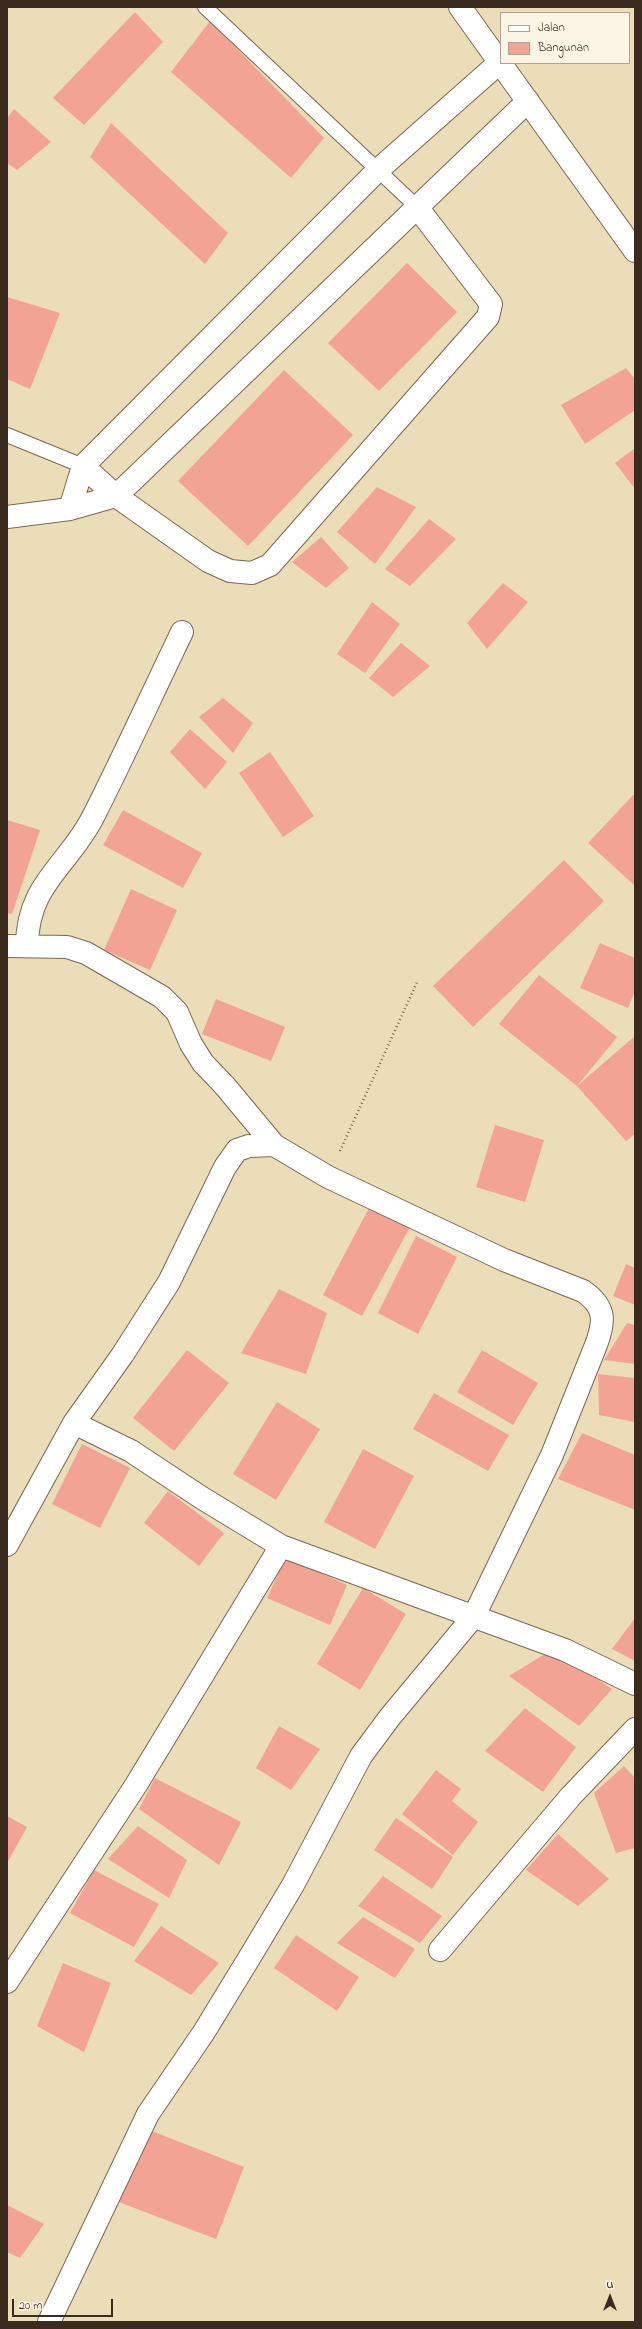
<!DOCTYPE html>
<style>
body{margin:0}
#map{position:relative;width:642px;height:2329px;overflow:hidden;background:#ecddb9;font-family:"Indie Flower",sans-serif}
canvas{display:block}
.frame{position:absolute;inset:0;border:8px solid #3b2a1e;pointer-events:none}
.legend{position:absolute;left:500px;top:12px;width:130px;height:52px;box-sizing:border-box;background:#fcf5e5;border:1px solid #afa495;margin:0;padding:5px 7px;list-style:none;font-size:12px;color:#3b2a1e}
.legend li{display:flex;align-items:center;gap:8px;height:20px}
.legend b{width:20px;border:1px solid #afa495}
.north{position:absolute;left:590px;top:2277px;width:40px;height:40px;-webkit-text-stroke:3px #fcf5e5;paint-order:stroke;rotate:0deg;font-size:11px;font-weight:700;line-height:16px;text-align:center;color:#3b2a1e}
.north::after{content:'';display:block;margin:auto;width:14px;height:18px;background:#3b2a1e;clip-path:polygon(50% 0,100% 100%,50% 72%,0 100%)}
.scale{position:absolute;left:12px;top:2299px;width:101px;height:18px;box-sizing:border-box;border:2px solid #3b2a1e;border-top:0;padding-left:5px;font-size:12px;line-height:14px;white-space:nowrap;color:#3b2a1e;-webkit-text-stroke:3px #fcf5e5;paint-order:stroke}
</style>
<div id="map">
<canvas width="642" height="2329"></canvas>
<div class="frame"></div>
<ul class="legend">
<li><b style="height:5px;background:#fff"></b>Jalan</li>
<li><b style="height:11px;background:#f3a394"></b>Bangunan</li>
</ul>
<div class="north">U</div>
<div class="scale">20 m</div>
</div>
<script>
const context = document.querySelector('canvas').getContext('2d');
context.lineJoin = 'round';
function fill(path, color) {
  context.fillStyle = color;
  context.fill(path, 'evenodd');
}
function stroke(path, color, width, dash) {
  context.strokeStyle = color;
  context.lineWidth = width;
  context.lineCap = dash ? 'butt' : 'round';
  context.setLineDash(dash || []);
  context.stroke(path);
}
const building = new Path2D(`
 M 135,12 L 163,42 L 84,125 L 53,98 Z
 M 210,21 L 324,138 L 291,178 L 171,72 Z
 M 14,109 L 51,142 L 17,170 L 7,163 L 7,118 Z
 M 111,123 L 228,233 L 205,264 L 90,157 Z
 M 407,263 L 457,312 L 379,391 L 328,343 Z
 M 7,297 L 60,313 L 30,389 L 7,379 Z
 M 626,368 L 635,379 L 635,410 L 585,444 L 561,405 Z
 M 284,370 L 353,435 L 248,546 L 178,481 Z
 M 635,448 L 635,489 L 615,463 Z
 M 377,487 L 416,507 L 375,564 L 337,532 Z
 M 429,519 L 456,539 L 410,586 L 385,569 Z
 M 321,537 L 349,568 L 326,588 L 292,562 Z
 M 503,583 L 528,602 L 487,649 L 467,623 Z
 M 372,602 L 400,624 L 365,673 L 337,654 Z
 M 401,643 L 430,666 L 393,697 L 369,678 Z
 M 223,698 L 253,723 L 233,753 L 199,717 Z
 M 190,729 L 227,762 L 205,789 L 170,752 Z
 M 270,752 L 314,816 L 283,837 L 239,773 Z
 M 635,793 L 635,884 L 634,885 L 588,843 Z
 M 123,810 L 202,853 L 183,888 L 103,845 Z
 M 7,820 L 40,830 L 12,914 L 7,913 Z
 M 564,860 L 604,901 L 473,1027 L 433,986 Z
 M 131,889 L 177,910 L 150,970 L 104,950 Z
 M 600,943 L 635,958 L 635,991 L 628,1008 L 580,988 Z
 M 539,975 L 617,1037 L 577,1086 L 499,1024 Z
 M 216,999 L 285,1027 L 271,1061 L 202,1034 Z
 M 635,1036 L 635,1134 L 626,1141 L 577,1086 Z
 M 495,1125 L 544,1140 L 525,1202 L 476,1187 Z
 M 370,1206 L 410,1227 L 362,1316 L 323,1295 Z
 M 416,1236 L 457,1257 L 418,1334 L 378,1313 Z
 M 626,1264 L 635,1268 L 635,1305 L 613,1296 Z
 M 279,1289 L 327,1313 L 306,1374 L 241,1353 Z
 M 627,1323 L 635,1325 L 635,1364 L 604,1360 Z
 M 187,1350 L 229,1383 L 174,1451 L 133,1418 Z
 M 482,1350 L 538,1383 L 513,1425 L 457,1392 Z
 M 598,1374 L 635,1378 L 635,1422 L 599,1415 Z
 M 434,1393 L 509,1435 L 488,1471 L 413,1429 Z
 M 277,1402 L 320,1429 L 276,1500 L 233,1474 Z
 M 582,1433 L 635,1455 L 635,1510 L 558,1479 Z
 M 82,1444 L 130,1468 L 100,1528 L 52,1504 Z
 M 363,1449 L 414,1476 L 375,1549 L 324,1522 Z
 M 168,1491 L 224,1533 L 199,1566 L 144,1523 Z
 M 286,1557 L 347,1585 L 330,1625 L 267,1598 Z
 M 363,1588 L 406,1614 L 360,1690 L 317,1664 Z
 M 635,1618 L 635,1661 L 612,1649 Z
 M 553,1649 L 612,1689 L 579,1726 L 509,1676 Z
 M 525,1708 L 576,1747 L 543,1792 L 485,1751 Z
 M 279,1726 L 320,1749 L 291,1790 L 256,1768 Z
 M 624,1766 L 635,1778 L 635,1848 L 616,1853 L 594,1793 Z
 M 436,1770 L 461,1789 L 452,1801 L 478,1822 L 453,1855 L 402,1814 Z
 M 155,1778 L 241,1822 L 219,1865 L 139,1809 Z
 M 7,1816 L 27,1827 L 7,1863 Z
 M 396,1818 L 453,1857 L 432,1889 L 374,1850 Z
 M 138,1826 L 187,1860 L 169,1898 L 108,1859 Z
 M 558,1834 L 609,1879 L 578,1906 L 526,1870 Z
 M 94,1870 L 159,1904 L 134,1947 L 70,1913 Z
 M 383,1876 L 442,1916 L 420,1943 L 358,1906 Z
 M 363,1917 L 415,1949 L 395,1978 L 337,1943 Z
 M 161,1926 L 219,1963 L 191,1995 L 134,1961 Z
 M 296,1935 L 359,1977 L 337,2011 L 274,1968 Z
 M 63,1963 L 111,1983 L 84,2052 L 37,2026 Z
 M 144,2128 L 244,2167 L 216,2239 L 116,2201 Z
 M 7,2205 L 44,2224 L 20,2258 L 7,2252 Z`);
const path = new Path2D(`
 M 340,1151 L 418,980`);
const lane = new Path2D(`
 M 205,7 L 417,207
 M 7,435 L 83,466`);
const street = new Path2D(`
 M 83,466 L 116,496 L 208,561 L 230,571 L 252,573 L 270,565 L 488,317 L 491,304 L 417,207
 M 70,509 L 83,466 L 378,170 L 499,63
 M 7,517 L 70,509 L 116,496 L 528,101
 M 7,946 L 67,947 L 86,953 L 162,997 L 177,1012 L 191,1044 L 203,1063 L 225,1086 L 274,1145
 M 27,946 C 27,884 68,866 93,817 C 124,756 152,694 182,632
 M 74,1423 L 131,1451 L 202,1498 L 281,1546 L 565,1650 L 635,1684
 M 7,1545 L 74,1423 L 123,1354 L 169,1282 L 225,1167 L 237,1150 L 249,1146 L 274,1145 L 328,1177 L 504,1260 L 583,1291 C 606,1307 605,1321 596,1345 L 552,1455 L 474,1616 L 390,1717 L 361,1756 L 293,1885 L 251,1955 L 204,2032 L 148,2114 L 49,2322
 M 440,1950 L 571,1796 L 635,1729
 M 7,1982 L 136,1785 L 281,1546`);
const highway = new Path2D(`
 M 460,7 L 635,251`);
fill(building, '#f3a394');
stroke(lane, '#796954', 16);
stroke(street, '#796954', 24);
stroke(highway, '#796954', 24);
stroke(path, '#796954', 2.5, [1, 3]);
stroke(lane, '#fff', 14);
stroke(street, '#fff', 22);
stroke(highway, '#fff', 22);
</script>
